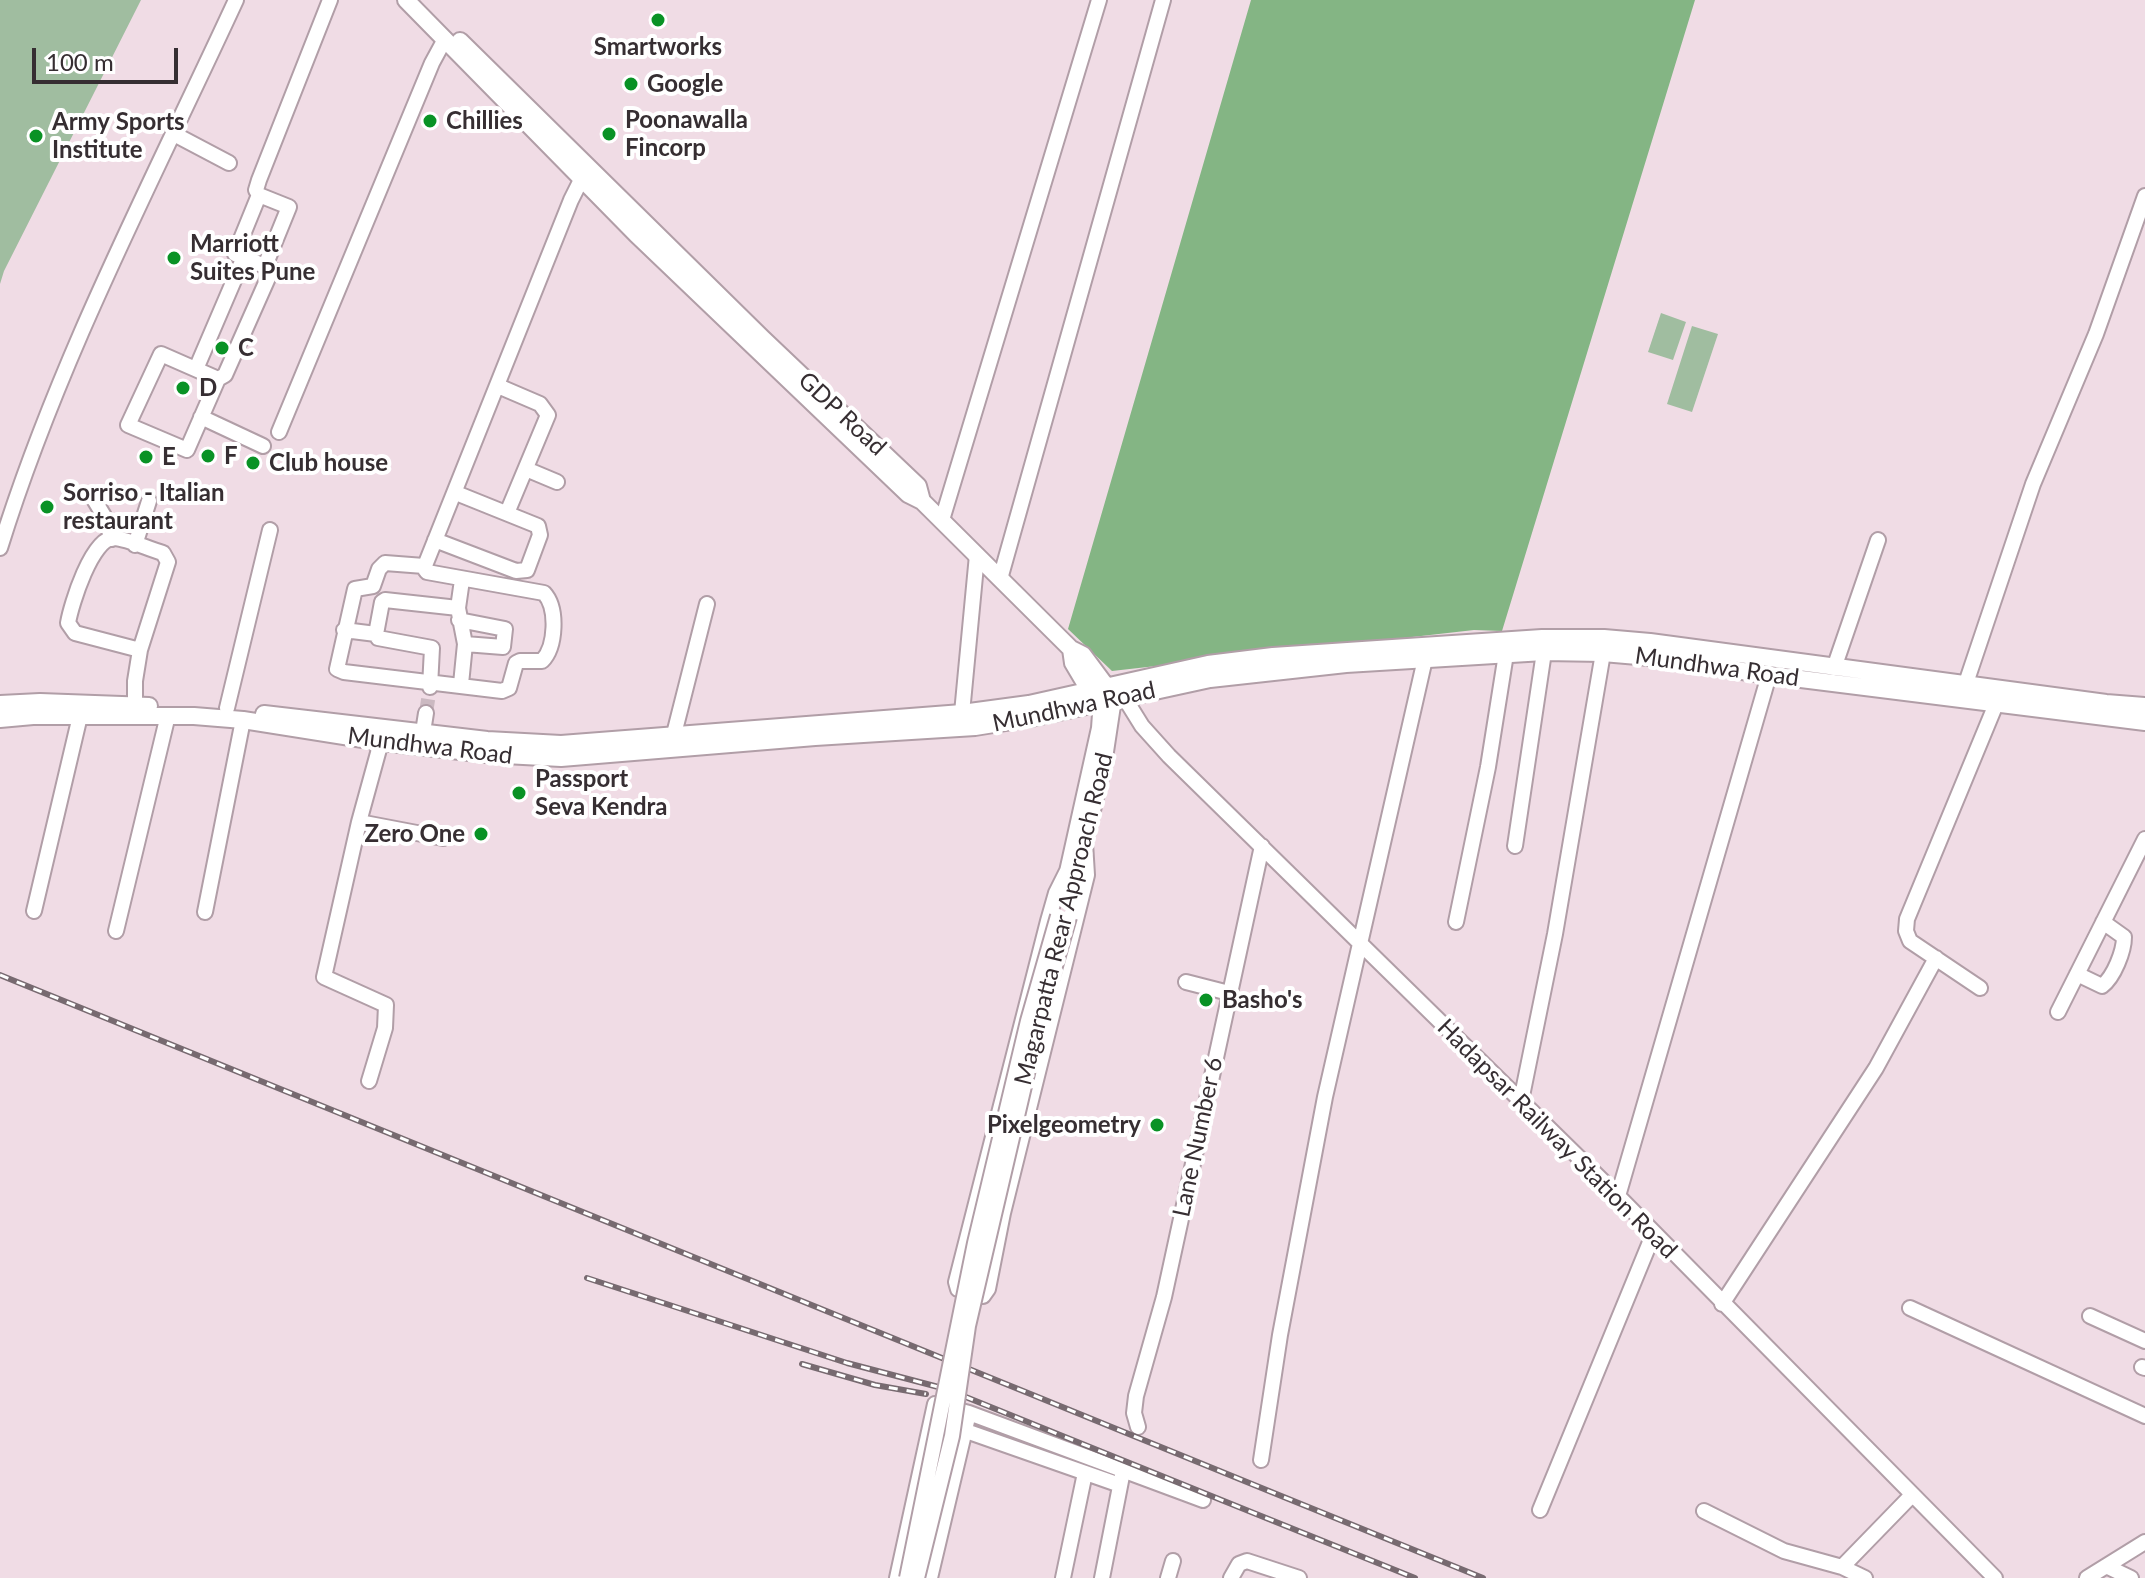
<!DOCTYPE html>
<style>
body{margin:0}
#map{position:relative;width:2145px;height:1578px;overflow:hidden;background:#f0dce5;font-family:Lato,sans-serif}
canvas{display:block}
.scale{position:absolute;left:32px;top:48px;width:146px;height:36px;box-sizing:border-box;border:4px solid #362e32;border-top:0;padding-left:10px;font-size:24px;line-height:28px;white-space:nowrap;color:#362e32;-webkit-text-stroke:6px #fff;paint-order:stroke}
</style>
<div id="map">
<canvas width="2145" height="1578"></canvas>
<div class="scale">100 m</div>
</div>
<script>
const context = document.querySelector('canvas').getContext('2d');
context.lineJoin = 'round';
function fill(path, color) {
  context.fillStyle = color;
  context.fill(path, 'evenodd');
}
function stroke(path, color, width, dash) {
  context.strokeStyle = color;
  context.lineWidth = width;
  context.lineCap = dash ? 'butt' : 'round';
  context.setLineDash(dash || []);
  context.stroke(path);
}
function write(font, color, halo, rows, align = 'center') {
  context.font = font + ' Lato,sans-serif';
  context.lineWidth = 8;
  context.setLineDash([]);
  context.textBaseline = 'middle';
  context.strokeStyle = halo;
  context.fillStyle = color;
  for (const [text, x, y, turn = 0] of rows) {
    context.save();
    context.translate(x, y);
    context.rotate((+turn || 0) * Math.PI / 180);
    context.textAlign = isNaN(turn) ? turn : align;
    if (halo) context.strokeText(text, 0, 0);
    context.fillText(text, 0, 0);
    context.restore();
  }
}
const green = new Path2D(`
 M 0,0 L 141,0 L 4,271 L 0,284 Z
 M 1661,313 L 1686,322 L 1673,360 L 1648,352 Z
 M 1692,326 L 1718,334 L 1692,412 L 1667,404 Z`);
const forest = new Path2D(`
 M 1251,0 L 1695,0 L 1502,631 L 1474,630 L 1112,671 L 1068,629 Z`);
const minorTunnel = new Path2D(`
 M 426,713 L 430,687`);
const minor = new Path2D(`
 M 174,134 L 229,163
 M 259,195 L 289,207 L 265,266
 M 161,354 L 218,379 L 187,450 L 128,425 Z
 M 196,369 L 244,257
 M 218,379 L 225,375 L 272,269 L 235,254 L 259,195 L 256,190 L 259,180 L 330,0
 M 498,386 L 540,404 L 548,415 L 507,513
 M 201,417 L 263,446
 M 279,432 L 432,63 L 445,39
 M 526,469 L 557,482
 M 92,496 L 104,516 L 112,539
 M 942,520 L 1099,0
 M 435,540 L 516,571 L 527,570 L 540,535 L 538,526 L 456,493
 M 135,545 L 149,501
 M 0,548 C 59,358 153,180 236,0
 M 424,566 L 385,563 L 379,569 L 373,586 L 355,589 L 337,669 L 344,672 L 502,691 L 509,688 L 516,663 L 520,661 L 542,661 C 556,647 558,608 544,593 L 427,572 L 424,568 L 571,200 L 586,170
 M 1000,579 L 1163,0
 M 459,620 L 505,629 L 503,647 L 465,644
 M 344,630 L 376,634
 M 1834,668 L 1878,540
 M 461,684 L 465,644 L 458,608 L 462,580
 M 430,687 L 432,648 L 378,638 L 376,634 L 382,602 L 385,600 L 458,608
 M 1962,695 L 2033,484 L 2096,334 L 2145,196
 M 1124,697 L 1142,726 L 1169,756 L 1618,1196 L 1995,1578
 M 135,705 L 135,681 L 140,650 L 75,633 L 68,623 C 71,605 92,537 114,538 C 129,539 148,549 163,553 L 168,562 L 140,650
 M 227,708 L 270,530
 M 962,713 L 977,555
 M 423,732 L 426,713
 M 674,734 L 707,604
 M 359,822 L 443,838
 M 1515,846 L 1544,652
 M 1083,852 L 1104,765 L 1114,699 L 1110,693
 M 1068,869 L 1056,893 L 1048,921 L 956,1282 L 958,1289 L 980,1296 L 983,1296 L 988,1289 L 1003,1213 L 1087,875 L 1085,843
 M 1066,876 L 1099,728 L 1100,714 L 1091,695
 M 34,911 L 80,716
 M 205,912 L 243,720
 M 1456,922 L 1488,767 L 1506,654
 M 116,931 L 168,715
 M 2077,974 L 2102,986 C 2114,977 2124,951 2124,937 L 2103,922
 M 1186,982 L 1229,993
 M 1980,988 L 1910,941 L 1906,931 L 1907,919 L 1996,704
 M 2058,1012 L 2145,839
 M 369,1081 L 385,1028 L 386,1005 L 324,977 L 359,822 L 384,731
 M 1521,1101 L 1555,934 L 1603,653
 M 1618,1196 L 1769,675
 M 1722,1304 L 1876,1068 L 1936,958
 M 1910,1308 L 2145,1416
 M 2090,1316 L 2145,1341
 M 2142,1367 L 2145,1368
 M 1138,1427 L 1134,1413 L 1136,1396 L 1164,1297 L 1262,846
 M 966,1431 L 1120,1485
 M 1261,1460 L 1280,1335 L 1325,1097 L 1425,659
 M 1540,1510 L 1653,1235
 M 1704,1511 L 1784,1551 L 1842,1567 L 1865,1578
 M 2106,1566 L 2131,1578
 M 1842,1567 L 1912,1495
 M 897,1578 L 935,1404 L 969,1413 L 1203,1500
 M 930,1578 L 969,1413
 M 1063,1578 L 1085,1473
 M 1102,1578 L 1122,1476
 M 1168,1578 L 1173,1561
 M 1231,1578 L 1239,1564 L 1247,1561 L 1299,1578
 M 2087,1578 L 2145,1542`);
const major = new Path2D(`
 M 406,0 L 636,234 L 908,494 L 922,501 L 1071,649 L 1083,655 L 1106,686
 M 460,41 L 762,338 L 918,486 L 922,501
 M 1071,649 L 1073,663 L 1089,690
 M 0,704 L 40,702 L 149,706
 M 264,714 L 487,740 L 561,744 L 962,713 L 1029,704 L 1208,664 L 1273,656 L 1542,638 L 1604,638 L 1650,642 L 2106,703 L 2145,706
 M 0,719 L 33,716 L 194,716 L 243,720 L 382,742 L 486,754 L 561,758 L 815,737 L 975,727 L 1031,718 L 1210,679 L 1346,664 L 1544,652 L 1603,653 L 1649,657 L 1769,675 L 2145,722`);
const rail = new Path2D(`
 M 0,975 L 1483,1578
 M 587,1278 L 847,1363 L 946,1389 L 1415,1578
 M 802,1364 L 875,1385 L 926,1394`);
const minorBridge = new Path2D(`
 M 907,1578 L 975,1243 L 1028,1021 L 1058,916
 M 917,1578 L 952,1436 L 968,1326 L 1039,1022 L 1069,917`);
const markers = [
 [658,20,8,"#099225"],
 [631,84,8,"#099225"],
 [430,121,8,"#099225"],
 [609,134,8,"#099225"],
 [36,136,8,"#099225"],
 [174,258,8,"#099225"],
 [222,348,8,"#099225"],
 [183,388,8,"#099225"],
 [208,456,8,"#099225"],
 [146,457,8,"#099225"],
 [253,463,8,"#099225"],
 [47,507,8,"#099225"],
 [519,793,8,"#099225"],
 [481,834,8,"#099225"],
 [1206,1000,8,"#099225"],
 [1157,1125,8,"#099225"]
];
const poiNames = [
 ["Smartworks",658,47,"center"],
 ["Google",647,84],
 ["Poonawalla",625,120],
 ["Fincorp",625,148],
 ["Chillies",446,121],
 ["Army Sports",52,122],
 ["Institute",52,150],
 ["Marriott",190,244],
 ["Suites Pune",190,272],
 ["C",238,348],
 ["D",199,388],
 ["F",224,456],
 ["E",162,457],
 ["Club house",269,463],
 ["Sorriso - Italian",63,493],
 ["restaurant",63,521],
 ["Passport",535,779],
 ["Seva Kendra",535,807],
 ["Zero One",465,834,"right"],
 ["Basho's",1222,1000],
 ["Pixelgeometry",1141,1125,"right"]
];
const streetNames = [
 ["GDP Road",842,414,43],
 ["Mundhwa Road",1717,667,8],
 ["Mundhwa Road",1074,707,-12],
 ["Mundhwa Road",430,746,7],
 ["Magarpatta Rear Approach Road",1064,919,-76],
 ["Lane Number 6",1198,1137,-78],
 ["Hadapsar Railway Station Road",1557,1139,45]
];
fill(green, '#a0bda0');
fill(forest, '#84b584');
stroke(minorTunnel, '#cbb9c1', 14, [14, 7]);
stroke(minor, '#b19ea7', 18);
stroke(major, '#b19ea7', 20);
stroke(minor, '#fff', 14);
stroke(major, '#fff', 16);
stroke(rail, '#776a70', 6);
stroke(rail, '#fff', 3, [9]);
stroke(minorBridge, '#b19ea7', 18, []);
stroke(minorBridge, '#fff', 14);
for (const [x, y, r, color] of markers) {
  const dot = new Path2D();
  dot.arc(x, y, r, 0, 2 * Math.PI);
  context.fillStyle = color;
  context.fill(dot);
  stroke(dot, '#fff', 3);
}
write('bold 24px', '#362e32', '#fff', poiNames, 'left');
write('24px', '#362e32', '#fff', streetNames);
</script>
